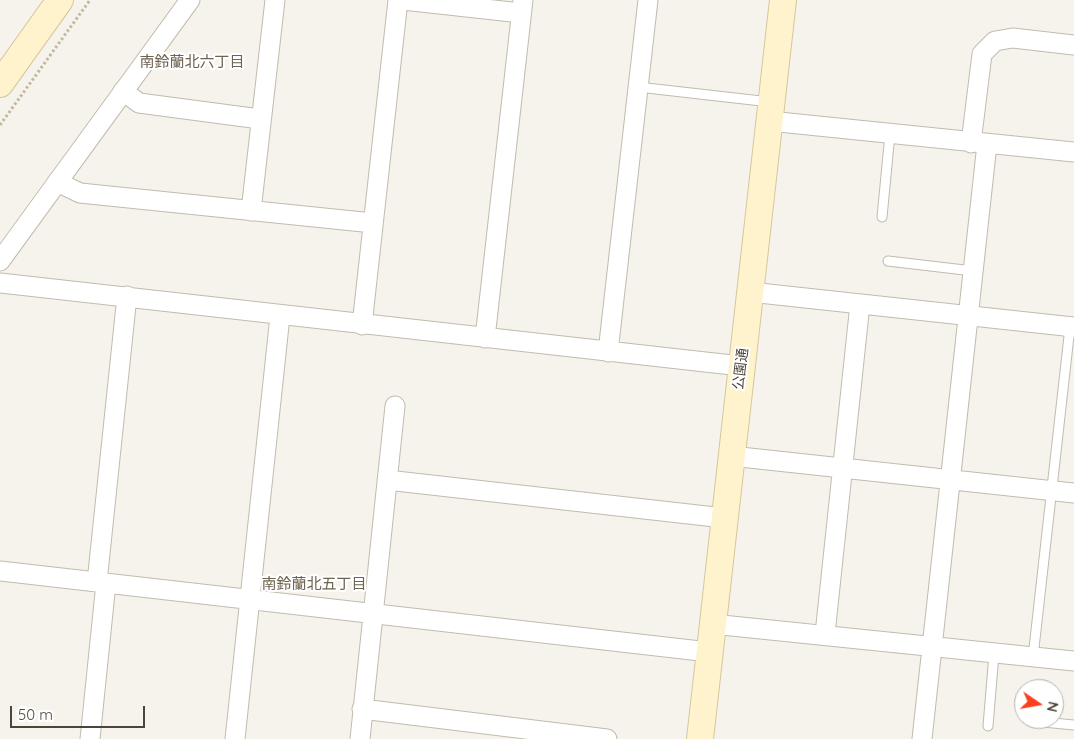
<!DOCTYPE html>
<meta charset="utf-8">
<style>
body{margin:0}
#map{position:relative;width:1074px;height:739px;overflow:hidden;background:#f6f3ec;font-family:Quicksand,sans-serif}
canvas{display:block}
.north{position:absolute;left:1014px;top:679px;width:50px;height:50px;box-sizing:border-box;background:#fff;border:1px solid #b7b4b0;border-radius:50%;rotate:102deg;font-size:14px;font-weight:700;line-height:20px;text-align:center;color:#4b4439}
.north::after{content:'';display:block;margin:auto;width:18px;height:22px;background:#fc3f1d;clip-path:polygon(50% 0,100% 100%,50% 72%,0 100%)}
.scale{position:absolute;left:10px;top:706px;width:135px;height:22px;box-sizing:border-box;border:2px solid #4b4439;border-top:0;padding-left:6px;font-size:15px;line-height:18px;white-space:nowrap;color:#4b4439;-webkit-text-stroke:4px #fff;paint-order:stroke}
</style>
<div id="map">
<canvas width="1074" height="739"></canvas>
<div class="north">N</div>
<div class="scale">50 m</div>
</div>
<script>
const context = document.querySelector('canvas').getContext('2d');
context.lineJoin = 'round';
function stroke(path, color, width, dash) {
  context.strokeStyle = color;
  context.lineWidth = width;
  context.lineCap = dash ? 'butt' : 'round';
  context.setLineDash(dash || []);
  context.stroke(path);
}
function write(font, color, halo, rows, align = 'center') {
  context.font = font + ' Quicksand,"Noto Sans JP",sans-serif';
  context.lineWidth = 4;
  context.setLineDash([]);
  context.textBaseline = 'middle';
  context.strokeStyle = halo;
  context.fillStyle = color;
  for (const [text, x, y, turn = 0] of rows) {
    context.save();
    context.translate(x, y);
    context.rotate((+turn || 0) * Math.PI / 180);
    context.textAlign = isNaN(turn) ? turn : align;
    if (halo) context.strokeText(text, 0, 0);
    context.fillText(text, 0, 0);
    context.restore();
  }
}
const path = new Path2D(`
 M 0,125 L 90,0`);
const lane = new Path2D(`
 M 638,87 L 770,102
 M 882,217 L 890,134
 M 888,261 L 973,271
 M 1033,657 L 1070,327
 M 1043,722 L 1074,725
 M 988,726 L 994,654`);
const street = new Path2D(`
 M 403,0 L 521,13
 M 123,91 L 139,103 L 260,119
 M 769,121 L 1074,152
 M 971,143 L 982,54 L 995,41 L 1013,38 L 1074,45
 M 57,182 L 80,193 L 373,223
 M 251,211 L 275,0
 M 0,261 L 190,0
 M 0,283 L 741,366
 M 750,292 L 1074,327
 M 362,325 L 398,0
 M 485,338 L 523,0
 M 608,352 L 648,0
 M 731,456 L 1074,493
 M 387,480 L 724,518
 M 0,571 L 709,652
 M 97,582 L 127,296
 M 712,624 L 1074,661
 M 825,634 L 860,304
 M 362,709 L 607,739
 M 90,739 L 106,583
 M 235,739 L 280,316
 M 360,739 L 395,406
 M 922,739 L 987,144`);
const secondary = new Path2D(`
 M 0,84 L 60,0
 M 700,739 L 783,0`);
const streetNames = [
 ["公園通",741,369,-83]
];
const neighbourhoodNames = [
 ["南鈴蘭北六丁目",192,62],
 ["南鈴蘭北五丁目",314,584]
];
stroke(lane, '#c2bbae', 11);
stroke(street, '#c2bbae', 21);
stroke(secondary, '#d6c79b', 28);
stroke(path, '#c4b79f', 3, [2.5, 2.5]);
stroke(lane, '#fff', 9);
stroke(street, '#fff', 19);
stroke(secondary, '#fff3cd', 26);
write('14px', '#4b4439', '#fff', streetNames);
write('15px', '#6e6250', '#fff', neighbourhoodNames);
</script>
